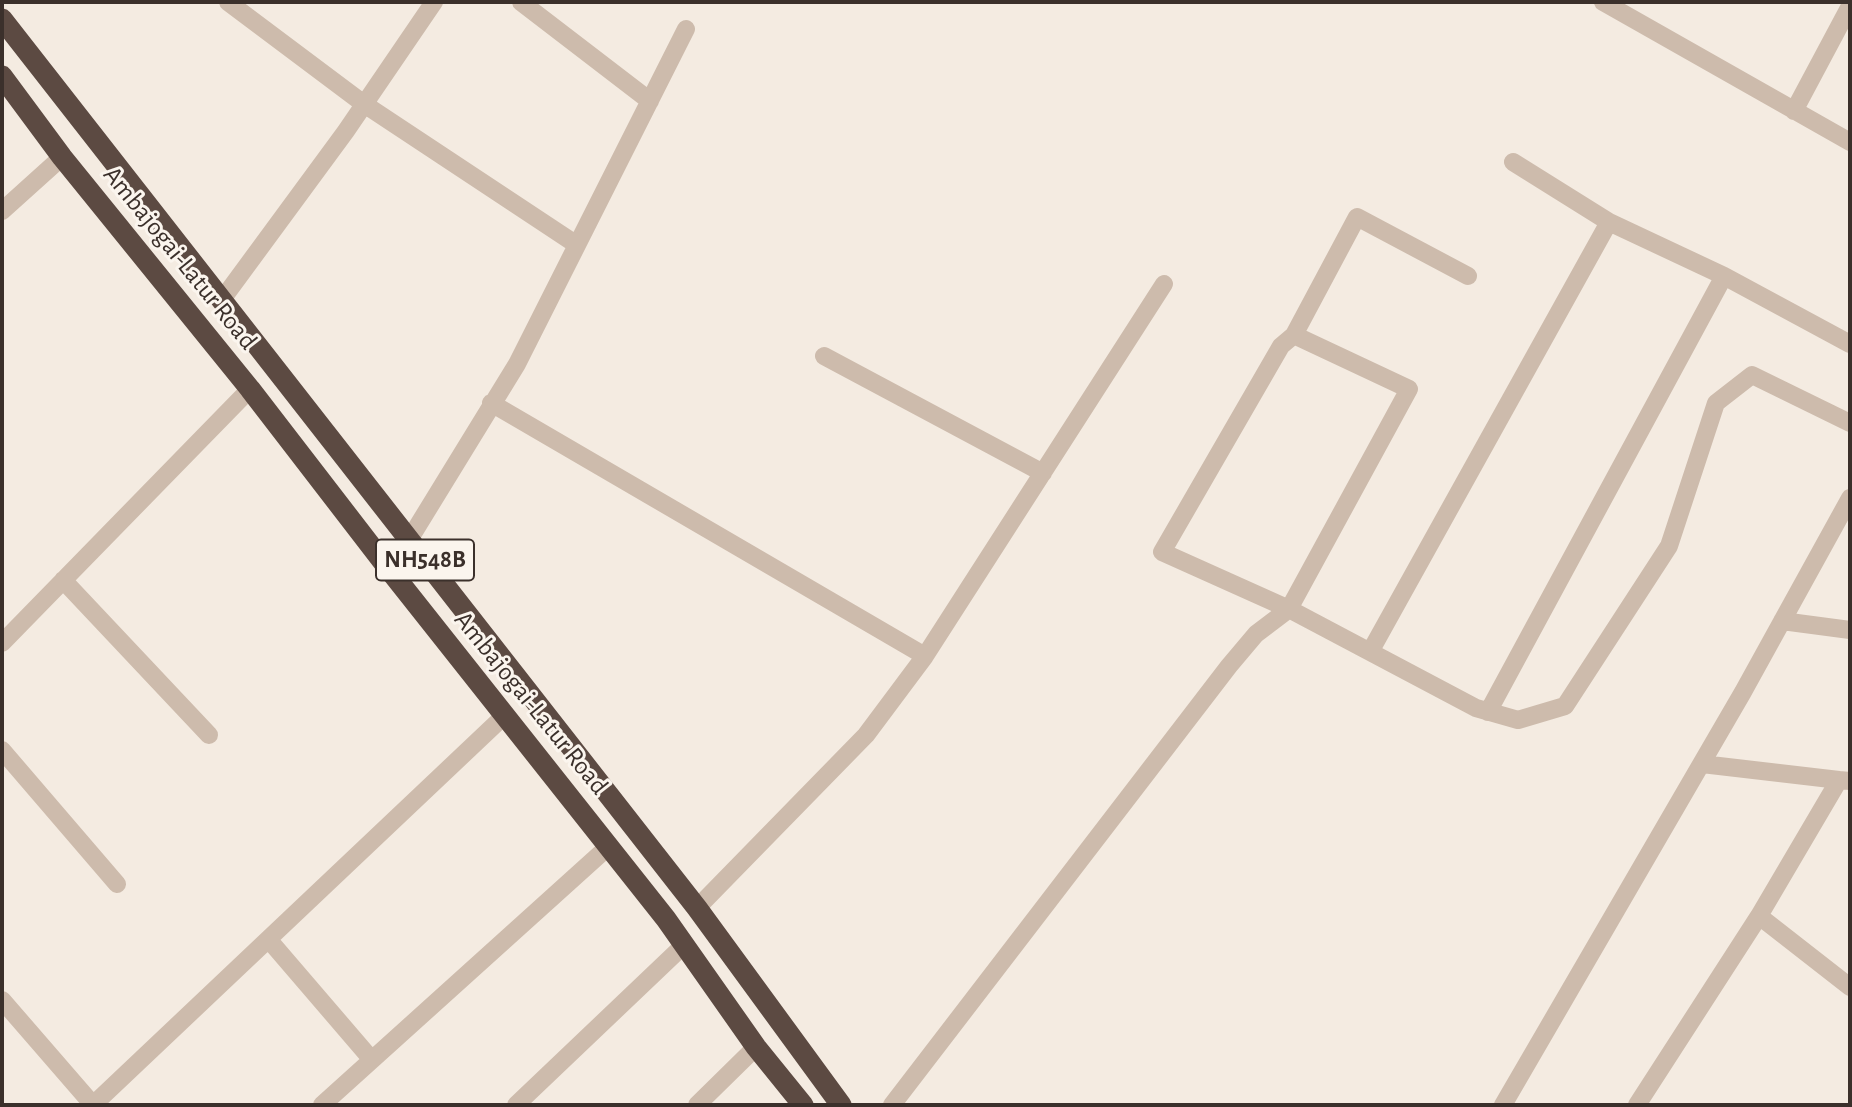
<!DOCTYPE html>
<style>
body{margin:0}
#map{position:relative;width:1852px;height:1107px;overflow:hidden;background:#f4ebe1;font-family:"Alegreya Sans",sans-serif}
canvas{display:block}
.frame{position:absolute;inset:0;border:4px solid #3b302b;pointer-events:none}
</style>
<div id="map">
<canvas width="1852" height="1107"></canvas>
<div class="frame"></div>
</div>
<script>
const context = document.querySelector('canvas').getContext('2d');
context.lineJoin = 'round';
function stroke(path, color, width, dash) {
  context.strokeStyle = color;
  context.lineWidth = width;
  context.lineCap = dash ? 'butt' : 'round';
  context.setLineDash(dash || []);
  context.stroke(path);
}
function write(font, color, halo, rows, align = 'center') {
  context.font = font + ' "Alegreya Sans",sans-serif';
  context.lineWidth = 6;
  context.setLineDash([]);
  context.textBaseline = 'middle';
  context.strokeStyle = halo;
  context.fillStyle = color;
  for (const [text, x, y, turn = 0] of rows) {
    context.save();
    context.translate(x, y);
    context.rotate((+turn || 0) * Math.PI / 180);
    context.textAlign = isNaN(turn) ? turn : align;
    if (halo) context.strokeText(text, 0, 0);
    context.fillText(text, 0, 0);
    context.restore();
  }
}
const minor = new Path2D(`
 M 228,2 L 364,104 L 577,245
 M 521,2 L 650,101
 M 1603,2 L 1850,142
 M 1794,111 L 1850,6
 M 2,211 L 62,157
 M 1609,222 L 1724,276 L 1850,344
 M 221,301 L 346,131 L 434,2
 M 1294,335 L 1357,217 L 1468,276
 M 824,356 L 1043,473
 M 491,403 L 925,656
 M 409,540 L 517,364 L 686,29
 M 63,580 L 209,735
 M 1782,621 L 1850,630
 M 2,643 L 250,389
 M 1370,652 L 1609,222 L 1513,162
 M 1488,712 L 1724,276
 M 2,750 L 117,884
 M 1702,764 L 1839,780
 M 697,908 L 866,735 L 925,656 L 1164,284
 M 1759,916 L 1839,780 L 1850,781
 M 269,940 L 372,1060
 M 2,1000 L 93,1105 L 504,716
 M 322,1105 L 609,846
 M 516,1105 L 684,945
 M 697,1105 L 756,1047
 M 892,1105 L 1229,666 L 1256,634 L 1289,609 L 1409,389 L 1294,335 L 1281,346 L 1162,552 L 1289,609 L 1476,708 L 1518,720 L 1565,706 L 1669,546 L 1716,403 L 1752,375 L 1850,423
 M 1503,1105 L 1743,692 L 1850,498
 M 1637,1105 L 1759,916 L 1850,987`);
const highway = new Path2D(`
 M 2,19 L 697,908 L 841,1105
 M 2,76 L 62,157 L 250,389 L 384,563 L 666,919 L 756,1047 L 803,1105`);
const shields = [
 [425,560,98]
];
const shieldNames = [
 ["NH548B",425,560]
];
const streetNames = [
 ["Ambajogai-Latur Road",180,258,51],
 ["Ambajogai-Latur Road",531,703,51]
];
stroke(minor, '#cdbbac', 18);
stroke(highway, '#5c4a42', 21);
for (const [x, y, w] of shields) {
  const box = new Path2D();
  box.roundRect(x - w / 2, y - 20.5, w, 41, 5);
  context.fillStyle = '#fbf5ee';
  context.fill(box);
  stroke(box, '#3b302b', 2);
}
write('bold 24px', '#3b302b', null, shieldNames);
write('26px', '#3b302b', '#fbf5ee', streetNames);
</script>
